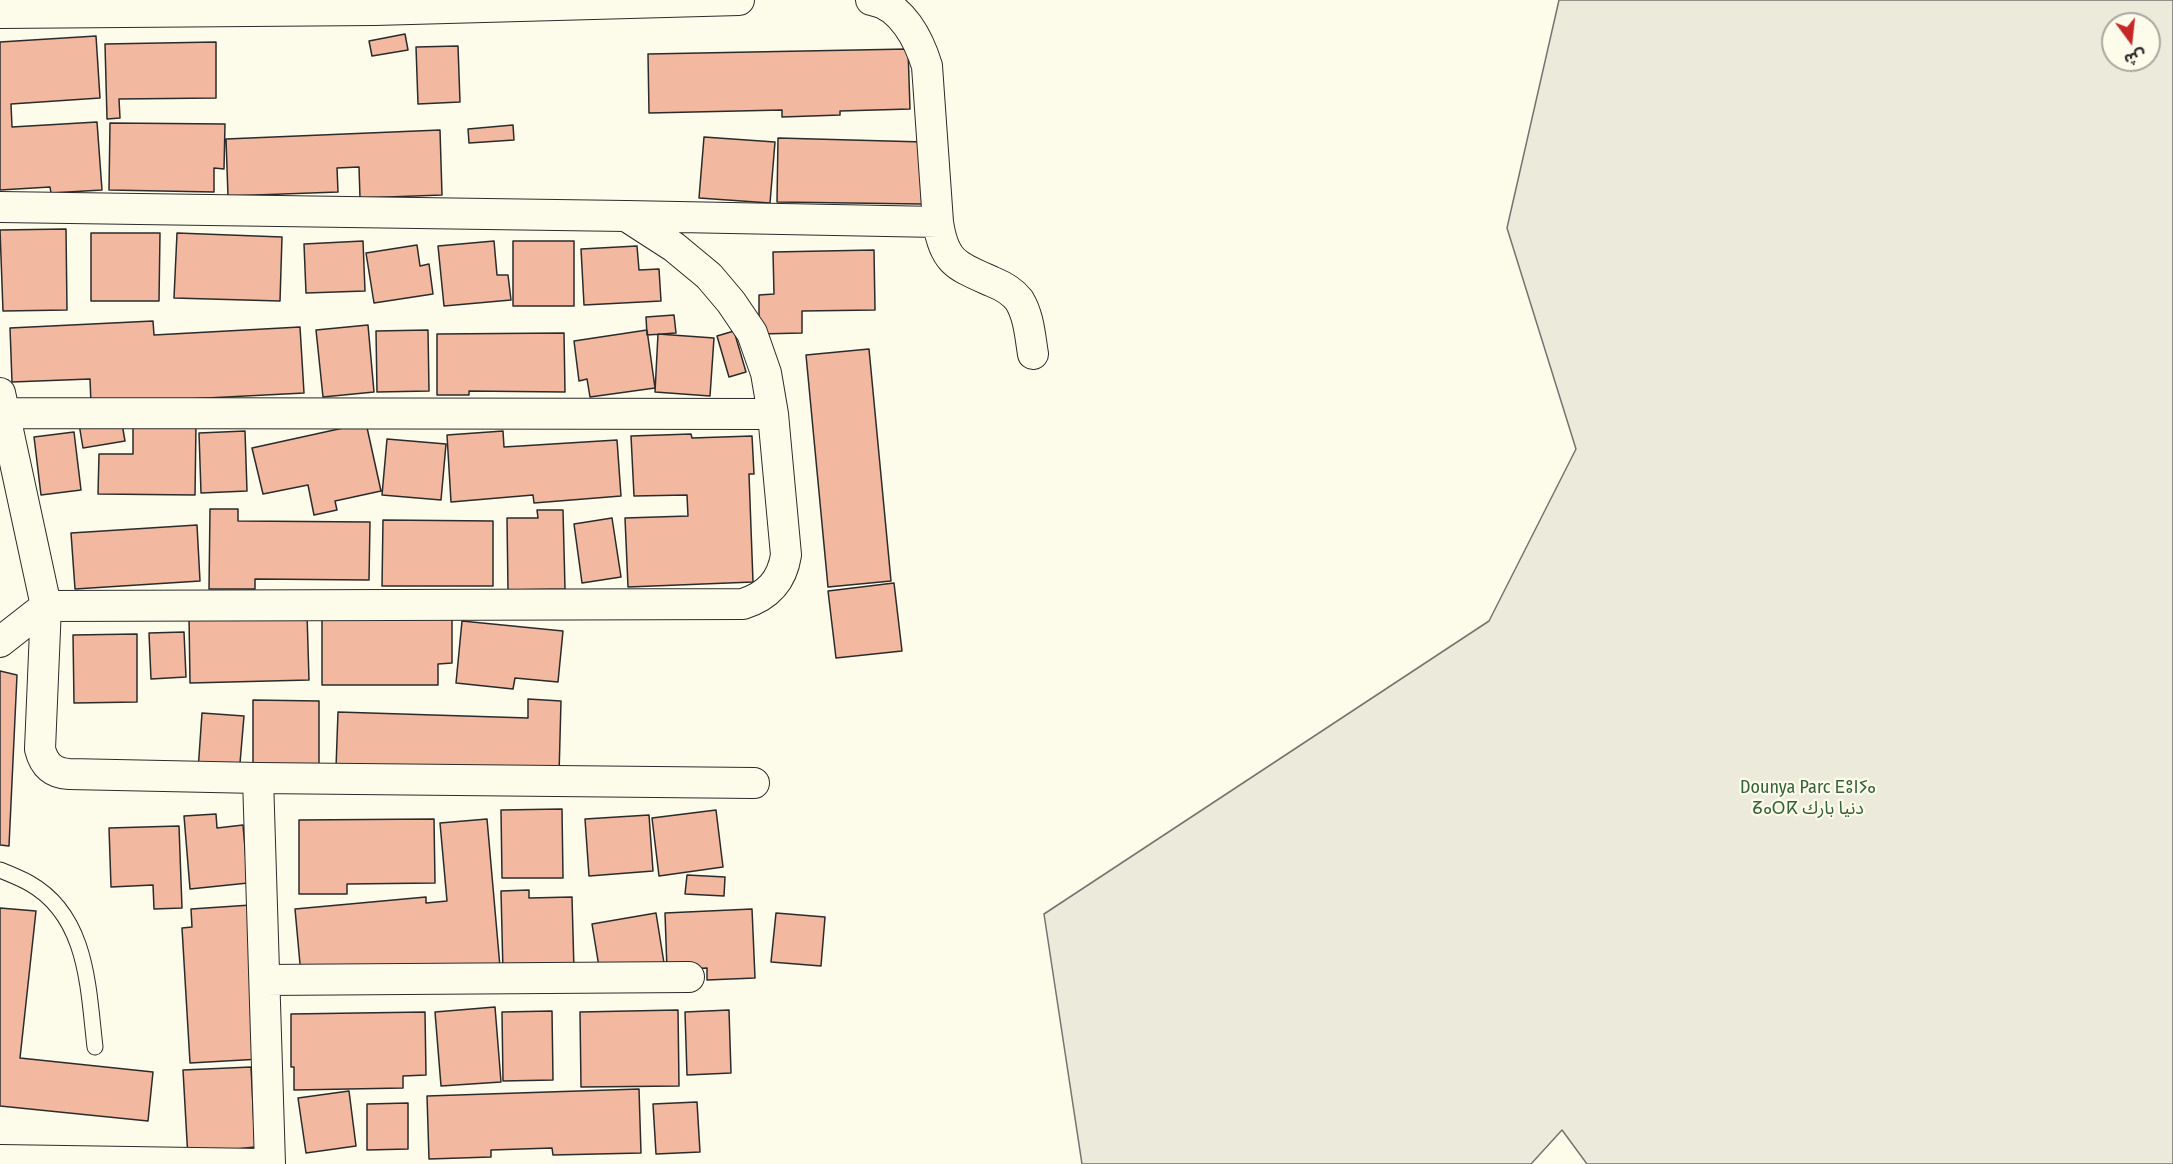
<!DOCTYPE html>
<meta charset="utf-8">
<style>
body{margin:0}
#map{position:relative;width:2173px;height:1164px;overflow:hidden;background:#fdfbea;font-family:"Fira Sans Condensed","Noto Sans Arabic",sans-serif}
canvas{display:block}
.north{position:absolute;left:2101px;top:12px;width:60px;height:60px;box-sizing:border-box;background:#fdfbea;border:2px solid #a9a89e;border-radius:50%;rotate:165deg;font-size:16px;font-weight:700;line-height:24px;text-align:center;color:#2b2b2b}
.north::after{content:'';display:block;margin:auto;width:21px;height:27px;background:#c62828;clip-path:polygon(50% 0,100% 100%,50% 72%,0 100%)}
</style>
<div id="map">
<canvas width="2173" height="1164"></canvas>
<div class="north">ش</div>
</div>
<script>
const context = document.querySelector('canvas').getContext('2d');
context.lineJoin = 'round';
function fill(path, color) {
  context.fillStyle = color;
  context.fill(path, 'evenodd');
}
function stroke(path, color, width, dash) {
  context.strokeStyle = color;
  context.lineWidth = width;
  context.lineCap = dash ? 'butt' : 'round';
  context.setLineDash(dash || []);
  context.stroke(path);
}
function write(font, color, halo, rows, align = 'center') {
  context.font = font + ' "Fira Sans Condensed","Noto Sans Arabic","Noto Sans Tifinagh",sans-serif';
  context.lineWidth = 4.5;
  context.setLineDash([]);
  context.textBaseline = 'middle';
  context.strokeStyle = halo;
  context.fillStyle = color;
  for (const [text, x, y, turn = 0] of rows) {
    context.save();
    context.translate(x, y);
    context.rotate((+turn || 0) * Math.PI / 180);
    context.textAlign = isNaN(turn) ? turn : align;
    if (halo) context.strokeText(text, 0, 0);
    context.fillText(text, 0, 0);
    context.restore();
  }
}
const green = new Path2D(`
 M 1559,0 L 2173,0 L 2173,1164 L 1587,1164 L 1562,1130 L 1531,1164 L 1082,1164 L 1044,914 L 1489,621 L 1576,449 L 1507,228 ZM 2113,24 L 2149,24 L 2149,60 L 2113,60 Z`);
const building = new Path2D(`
 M 405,34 L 408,50 L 372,56 L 369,41 Z
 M 96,36 L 100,98 L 11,104 L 12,127 L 97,122 L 102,190 L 51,193 L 50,187 L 0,190 L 0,42 Z
 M 216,42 L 216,98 L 119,99 L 120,118 L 107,119 L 105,44 Z
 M 458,46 L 460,102 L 418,104 L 416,47 Z
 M 908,49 L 910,109 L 840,111 L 840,115 L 782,117 L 782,110 L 649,113 L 648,54 Z
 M 110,123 L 225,124 L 224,169 L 214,168 L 214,192 L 109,190 Z
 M 513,125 L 514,140 L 469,143 L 468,129 Z
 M 440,130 L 442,195 L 360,198 L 359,167 L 337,168 L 338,192 L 228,196 L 226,139 Z
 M 704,137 L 775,142 L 770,203 L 699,198 Z
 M 778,138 L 924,142 L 922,204 L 777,202 Z
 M 66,229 L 67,310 L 3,311 L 0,230 Z
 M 91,233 L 160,233 L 159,301 L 91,301 Z
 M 177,233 L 282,237 L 280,301 L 174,298 Z
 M 363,241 L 365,291 L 306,293 L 304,244 Z
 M 494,241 L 497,275 L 508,275 L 511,300 L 444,306 L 438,246 Z
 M 513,241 L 574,241 L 574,306 L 513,306 Z
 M 417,245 L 420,266 L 429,264 L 433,294 L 374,303 L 366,253 Z
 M 637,246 L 639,270 L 659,269 L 661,301 L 584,305 L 581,249 Z
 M 874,250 L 875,310 L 802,311 L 802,333 L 759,334 L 759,295 L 774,294 L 773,252 Z
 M 674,315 L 676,333 L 647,335 L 646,317 Z
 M 153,321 L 154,335 L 300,327 L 304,393 L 91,404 L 90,379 L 12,382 L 10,328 Z
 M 368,325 L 374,392 L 323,397 L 316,330 Z
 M 428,330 L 429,391 L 377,392 L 376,331 Z
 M 647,330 L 655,388 L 590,397 L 587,379 L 579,381 L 574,341 Z
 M 734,331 L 746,372 L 729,377 L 717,336 Z
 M 564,333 L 565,392 L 469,391 L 469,395 L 437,395 L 437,334 Z
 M 658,334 L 714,338 L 710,396 L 655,392 Z
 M 869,349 L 891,581 L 828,587 L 806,355 Z
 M 121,418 L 125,441 L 83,448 L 79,424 Z
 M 133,423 L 196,424 L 195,495 L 98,494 L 99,454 L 133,454 Z
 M 366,423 L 381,491 L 335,501 L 337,510 L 314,515 L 308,485 L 263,494 L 252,448 Z
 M 245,431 L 247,491 L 201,493 L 199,433 Z
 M 503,431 L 504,447 L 617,440 L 621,496 L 534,503 L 533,495 L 451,502 L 447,435 Z
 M 74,432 L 81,490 L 41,495 L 34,437 Z
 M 691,434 L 692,438 L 752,436 L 754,474 L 749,474 L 753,582 L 628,587 L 625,518 L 688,516 L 687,495 L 634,496 L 631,436 Z
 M 387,439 L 446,444 L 441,500 L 382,495 Z
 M 210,509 L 238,509 L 238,521 L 370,522 L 369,580 L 255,579 L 255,589 L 209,589 Z
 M 537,510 L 563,510 L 565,589 L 508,590 L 507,518 L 538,518 Z
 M 612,518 L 621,577 L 582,583 L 574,524 Z
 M 383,520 L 493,521 L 493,586 L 382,586 Z
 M 197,525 L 200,581 L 75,589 L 71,533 Z
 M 894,583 L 902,651 L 836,658 L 828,591 Z
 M 307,614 L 309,680 L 190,683 L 189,616 Z
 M 452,619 L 452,663 L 438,664 L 438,685 L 322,685 L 322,620 Z
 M 462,621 L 563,631 L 558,682 L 515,678 L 513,689 L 456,683 Z
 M 184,632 L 186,677 L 151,679 L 149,633 Z
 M 137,634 L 137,702 L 74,703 L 73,635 Z
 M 0,671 L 17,675 L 9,846 L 0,845 Z
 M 528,699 L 561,701 L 559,775 L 336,768 L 338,712 L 528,718 Z
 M 253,700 L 319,701 L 319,773 L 253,773 Z
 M 202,713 L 244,716 L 239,775 L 198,771 Z
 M 562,809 L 563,878 L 502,878 L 501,810 Z
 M 716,810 L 723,867 L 659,876 L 652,818 Z
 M 216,814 L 217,828 L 243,825 L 248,883 L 190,889 L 184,816 Z
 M 649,815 L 653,871 L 589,876 L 585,819 Z
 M 434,819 L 435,883 L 347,884 L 347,894 L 299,894 L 299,820 Z
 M 487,819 L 500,967 L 301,975 L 295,909 L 426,897 L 426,903 L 447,901 L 440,823 Z
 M 179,826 L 182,908 L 154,909 L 153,885 L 111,887 L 109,828 Z
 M 687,875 L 725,877 L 724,896 L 685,894 Z
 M 529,890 L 529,898 L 572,897 L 574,971 L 503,972 L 501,891 Z
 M 251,905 L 261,1059 L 190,1063 L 182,928 L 192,927 L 191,909 Z
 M 0,908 L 36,911 L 20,1058 L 153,1072 L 148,1121 L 0,1106 Z
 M 752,909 L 755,978 L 707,980 L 707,968 L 667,970 L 665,913 Z
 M 656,913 L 664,963 L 600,973 L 592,924 Z
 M 776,913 L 825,917 L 821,966 L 771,962 Z
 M 495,1007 L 501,1082 L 441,1086 L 435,1012 Z
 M 678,1010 L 679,1086 L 581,1087 L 580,1012 Z
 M 729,1010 L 731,1073 L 687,1075 L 685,1012 Z
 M 552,1011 L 553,1080 L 503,1081 L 502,1012 Z
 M 425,1012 L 426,1075 L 403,1076 L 403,1088 L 294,1090 L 294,1067 L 291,1067 L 291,1014 Z
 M 251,1067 L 255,1147 L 236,1149 L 236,1156 L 188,1159 L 183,1070 Z
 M 639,1089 L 641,1153 L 553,1155 L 552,1148 L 491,1150 L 491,1157 L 429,1159 L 427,1096 Z
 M 349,1091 L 356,1146 L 306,1153 L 298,1098 Z
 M 697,1102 L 700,1152 L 656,1154 L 653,1104 Z
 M 408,1103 L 408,1149 L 367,1150 L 367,1104 Z`);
const service = new Path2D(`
 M 0,870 C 10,874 20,878 29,883 C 88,916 88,988 95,1047`);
const minor = new Path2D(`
 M 871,0 C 902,5 919,40 927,66 L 938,222 C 944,263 957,266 993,282 C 1003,286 1012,291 1019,300 C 1029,316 1030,336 1033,354
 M 0,13 L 375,10 L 739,0
 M 0,207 L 626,216 L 674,247 L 709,276 L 731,302 L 752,333 L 766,373 L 773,414 L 786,555 C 782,581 768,596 743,604 L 46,606 L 40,749 C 44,765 53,773 69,774 L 258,778 L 754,783
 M 626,216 L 938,222
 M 0,393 L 46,606 L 0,642
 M 6,413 L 773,414
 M 258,778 L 270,1164
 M 265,980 L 689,977
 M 0,1160 L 260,1164`);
const parkNames = [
 ["Dounya Parc ⴹⵓⵏⵢⴰ",1808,788],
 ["ⵒⴰⵔⴽ دنيا بارك",1808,809]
];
fill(green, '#ecebdb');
stroke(green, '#74746e', 1.5);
fill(building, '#f2b8a0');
stroke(building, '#2b2b2b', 1.5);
stroke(service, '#2b2b2b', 17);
stroke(minor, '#2b2b2b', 32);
stroke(service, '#fdfbea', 15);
stroke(minor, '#fdfbea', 30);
write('18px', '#34623c', '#fdfbea', parkNames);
</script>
